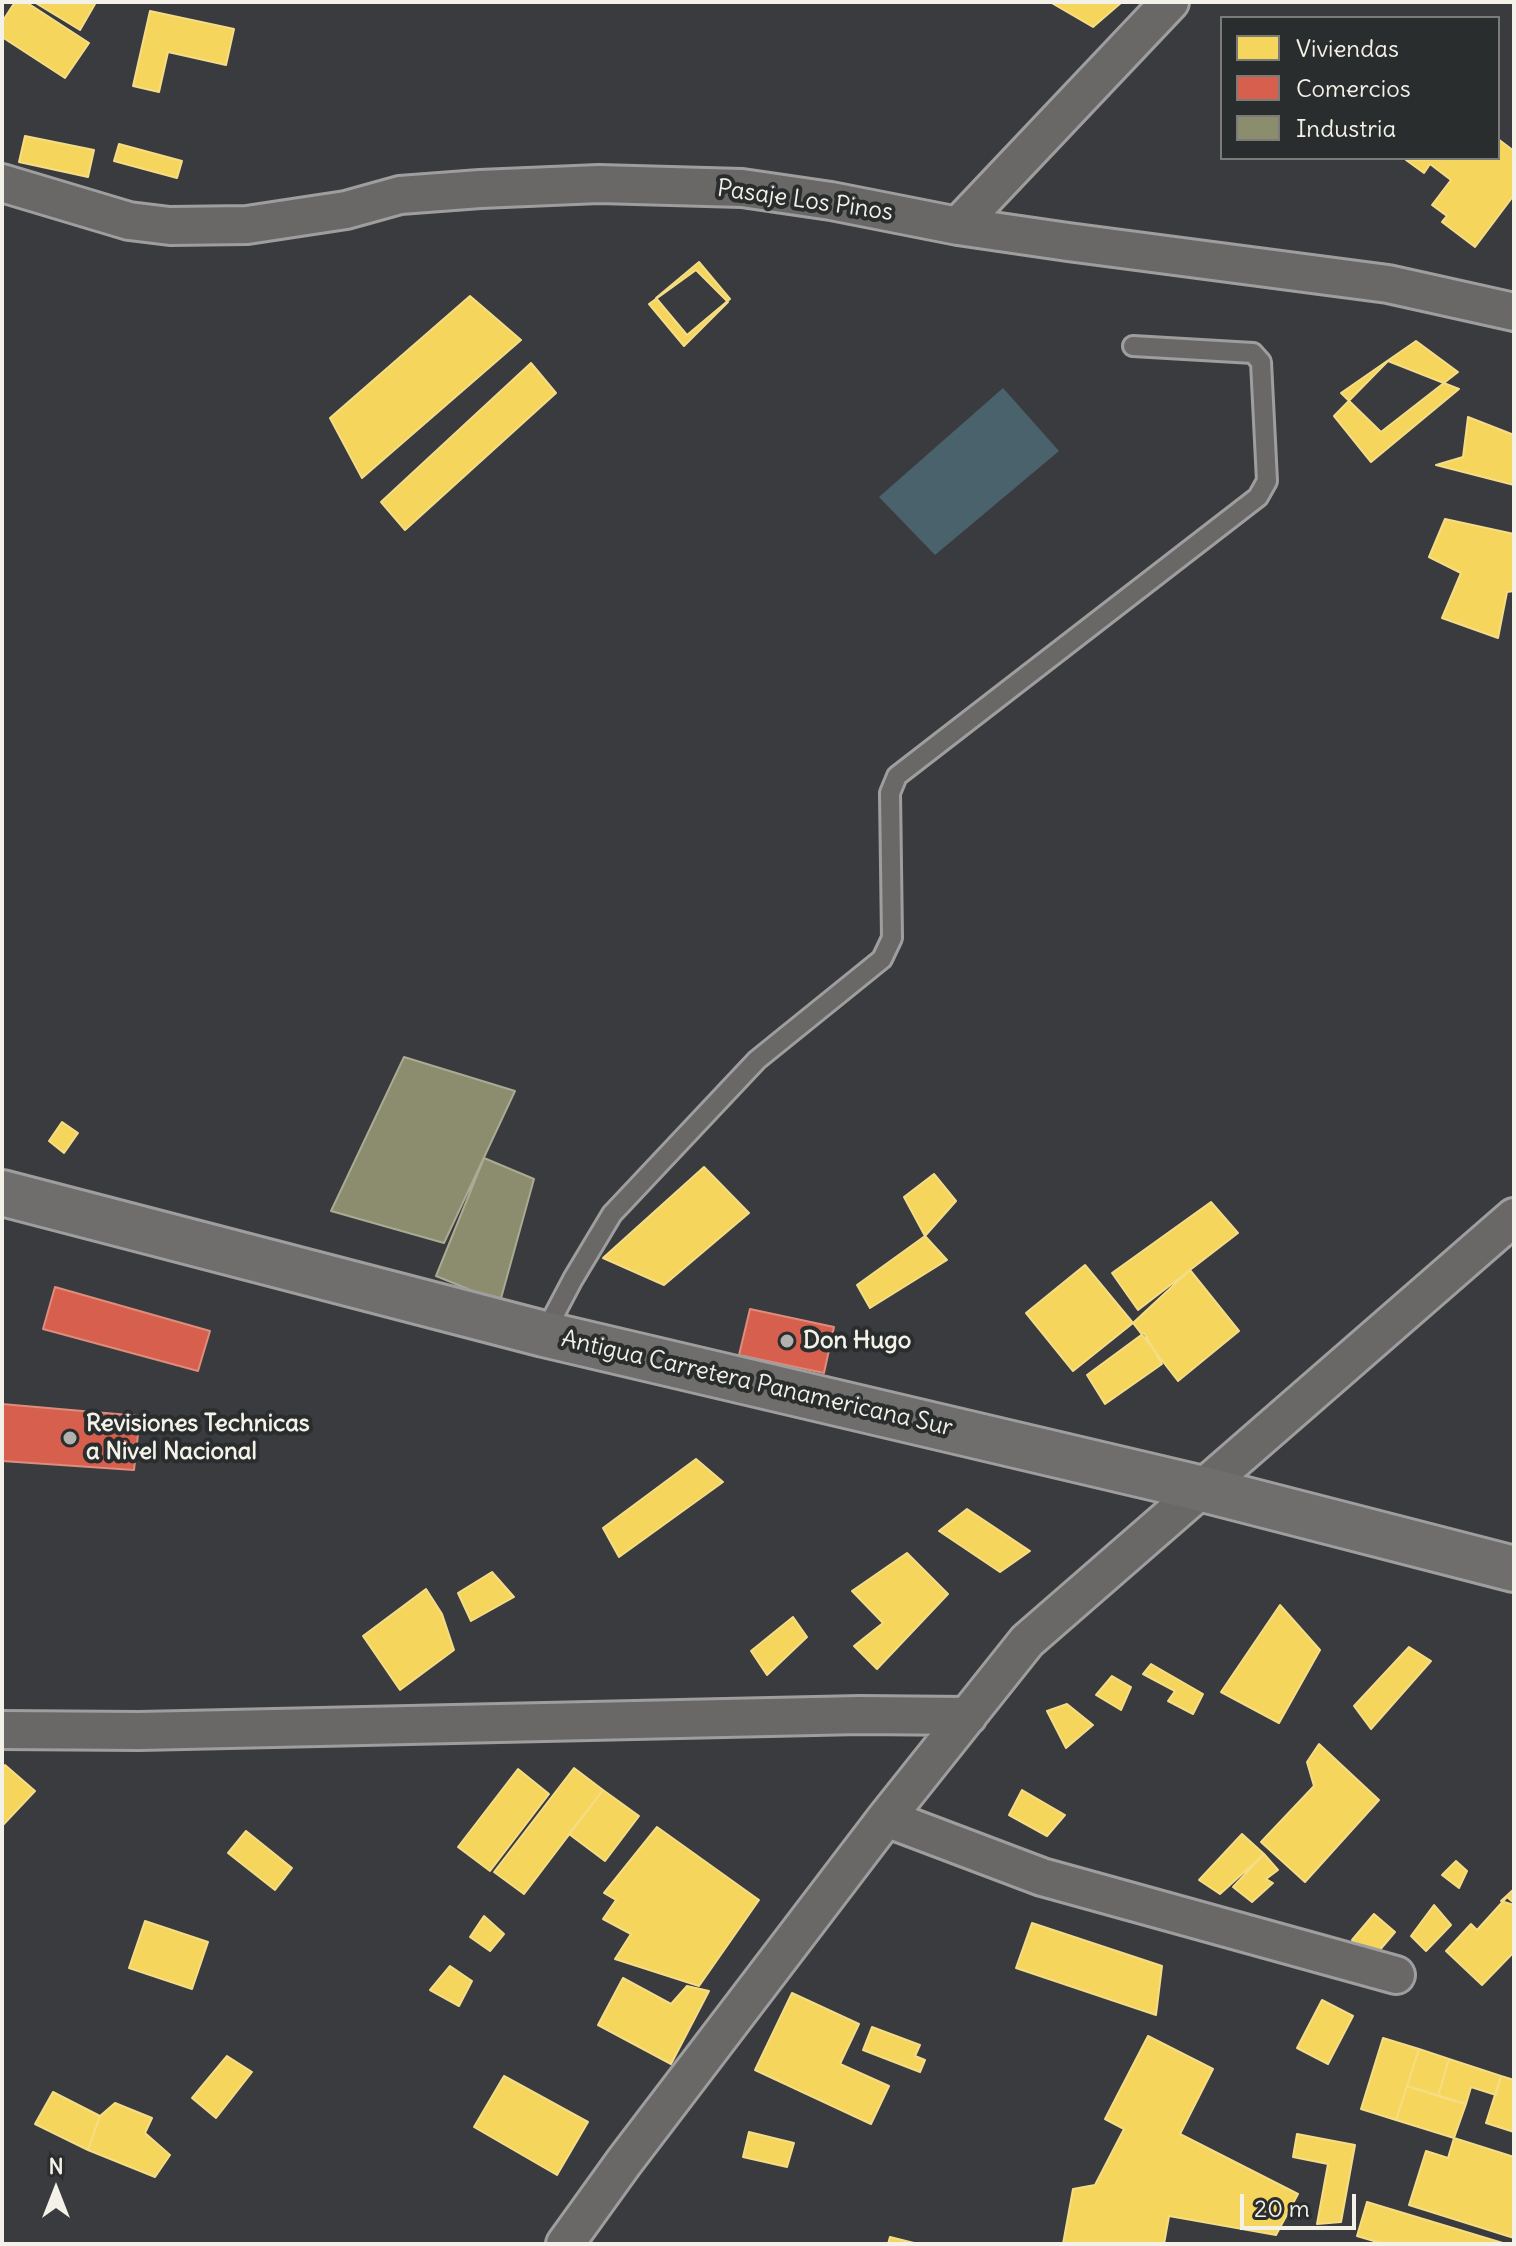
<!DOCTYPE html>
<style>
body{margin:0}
#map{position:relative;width:1516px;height:2246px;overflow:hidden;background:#3a3b3f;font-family:Delius,sans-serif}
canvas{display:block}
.frame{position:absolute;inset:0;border:4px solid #f4f1e8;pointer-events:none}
.legend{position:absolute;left:1220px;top:16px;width:280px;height:144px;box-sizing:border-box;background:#2a2d2e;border:2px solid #7b7b78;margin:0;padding:10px 14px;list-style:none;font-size:24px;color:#f4f1e8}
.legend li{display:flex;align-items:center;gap:16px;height:40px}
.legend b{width:40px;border:2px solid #7b7b78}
.north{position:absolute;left:16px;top:2150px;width:80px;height:80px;-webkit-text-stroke:6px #2a2d2e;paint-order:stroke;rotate:0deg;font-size:22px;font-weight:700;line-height:32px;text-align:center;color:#f4f1e8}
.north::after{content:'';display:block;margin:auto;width:28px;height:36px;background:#f4f1e8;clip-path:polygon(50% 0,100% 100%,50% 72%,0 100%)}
.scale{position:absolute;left:1240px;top:2194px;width:116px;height:36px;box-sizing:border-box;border:4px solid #f4f1e8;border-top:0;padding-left:10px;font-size:24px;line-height:28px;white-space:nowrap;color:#f4f1e8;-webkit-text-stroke:6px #2a2d2e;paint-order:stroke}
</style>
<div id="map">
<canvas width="1516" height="2246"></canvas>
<div class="frame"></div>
<ul class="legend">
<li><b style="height:22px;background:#f6d55c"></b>Viviendas</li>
<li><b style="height:22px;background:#d6604d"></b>Comercios</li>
<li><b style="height:22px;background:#8c8c6e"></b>Industria</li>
</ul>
<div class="north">N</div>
<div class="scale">20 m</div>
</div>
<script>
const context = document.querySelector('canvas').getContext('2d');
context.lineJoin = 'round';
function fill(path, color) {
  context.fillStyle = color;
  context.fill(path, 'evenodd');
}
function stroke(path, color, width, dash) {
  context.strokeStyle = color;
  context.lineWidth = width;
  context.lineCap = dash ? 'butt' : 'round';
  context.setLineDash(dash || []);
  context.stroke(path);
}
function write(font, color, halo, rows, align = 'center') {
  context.font = font + ' Delius,sans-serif';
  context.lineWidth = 8;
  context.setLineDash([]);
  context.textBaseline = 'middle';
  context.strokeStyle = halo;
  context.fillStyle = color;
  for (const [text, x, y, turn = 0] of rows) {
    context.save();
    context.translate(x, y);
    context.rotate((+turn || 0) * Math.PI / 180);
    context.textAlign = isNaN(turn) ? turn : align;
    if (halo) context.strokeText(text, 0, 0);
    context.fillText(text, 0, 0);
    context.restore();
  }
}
const water = new Path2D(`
 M 1003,388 L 1059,451 L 935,555 L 879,497 Z`);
const homes = new Path2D(`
 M 15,2 L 26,2 L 89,43 L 65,78 L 2,37 L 2,22 Z
 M 34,2 L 92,2 L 95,4 L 80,30 Z
 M 1050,2 L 1122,2 L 1093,27 Z
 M 150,11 L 234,29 L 226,65 L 168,52 L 159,92 L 133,86 Z
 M 25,136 L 94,150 L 88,177 L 19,162 Z
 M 1498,139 L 1514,151 L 1514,195 L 1475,247 L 1442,222 L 1447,216 L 1432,205 L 1451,180 L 1430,164 L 1424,173 L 1406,160 L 1498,158 Z
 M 119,144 L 182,161 L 177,178 L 114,161 Z
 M 699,262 L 730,299 L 687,335 L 656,298 Z
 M 696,270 L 728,302 L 684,346 L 649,304 Z
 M 470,296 L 521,340 L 362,478 L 330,418 Z
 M 1416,341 L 1458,372 L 1381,432 L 1341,393 Z
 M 1388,361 L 1459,389 L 1371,462 L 1334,416 Z
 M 531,363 L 556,393 L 405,530 L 381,502 Z
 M 1468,417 L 1514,435 L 1514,485 L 1436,465 L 1463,457 Z
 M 1445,519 L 1514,534 L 1514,591 L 1507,592 L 1498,638 L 1442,618 L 1461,573 L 1429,557 Z
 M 62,1122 L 78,1133 L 64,1153 L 49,1141 Z
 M 704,1167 L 749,1213 L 664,1285 L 603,1258 Z
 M 934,1174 L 956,1201 L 925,1236 L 904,1197 Z
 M 1211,1202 L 1238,1233 L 1138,1310 L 1112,1273 Z
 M 925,1236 L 947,1260 L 870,1308 L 857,1285 Z
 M 1085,1265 L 1133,1323 L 1073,1371 L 1026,1313 Z
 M 1190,1270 L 1239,1331 L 1178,1381 L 1133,1323 Z
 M 1144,1333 L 1162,1364 L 1105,1404 L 1087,1375 Z
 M 696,1459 L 723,1482 L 619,1557 L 603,1528 Z
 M 967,1509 L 1030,1551 L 1000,1572 L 939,1531 Z
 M 907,1553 L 948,1594 L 877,1669 L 854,1646 L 883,1623 L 852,1591 Z
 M 492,1572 L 514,1597 L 471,1621 L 458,1593 Z
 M 426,1589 L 442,1614 L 454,1650 L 400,1690 L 363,1636 Z
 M 1280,1605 L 1320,1650 L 1279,1723 L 1221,1692 Z
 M 793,1617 L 807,1637 L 767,1675 L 751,1651 Z
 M 1409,1647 L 1431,1661 L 1371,1729 L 1354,1706 Z
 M 1151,1664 L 1203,1694 L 1193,1714 L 1168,1701 L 1175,1691 L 1143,1674 Z
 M 1112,1676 L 1131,1687 L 1121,1710 L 1096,1695 Z
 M 1067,1704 L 1093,1725 L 1066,1748 L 1047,1711 Z
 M 1319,1744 L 1379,1800 L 1305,1882 L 1261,1842 L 1314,1786 L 1307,1762 Z
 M 5,1765 L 35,1791 L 2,1826 L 2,1769 Z
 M 574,1768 L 603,1790 L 524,1894 L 494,1872 Z
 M 518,1769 L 549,1794 L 490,1871 L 458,1847 Z
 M 603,1790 L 639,1816 L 605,1861 L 569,1834 Z
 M 1022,1790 L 1065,1815 L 1047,1836 L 1009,1815 Z
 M 657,1827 L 759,1900 L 699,1986 L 615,1959 L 631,1934 L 603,1919 L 616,1900 L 604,1893 Z
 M 246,1831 L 292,1868 L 275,1890 L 228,1853 Z
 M 1242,1834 L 1264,1854 L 1220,1894 L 1199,1880 Z
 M 1264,1854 L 1278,1870 L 1266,1879 L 1273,1883 L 1252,1902 L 1233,1887 Z
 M 1456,1861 L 1467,1871 L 1459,1888 L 1442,1875 Z
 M 1514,1889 L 1514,1905 L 1501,1901 Z
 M 1507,1897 L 1514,1903 L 1514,1952 L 1482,1985 L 1446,1951 L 1471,1924 L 1477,1930 Z
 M 1434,1905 L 1451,1925 L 1426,1951 L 1411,1936 Z
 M 1374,1914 L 1395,1932 L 1373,1958 L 1352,1940 Z
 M 484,1916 L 504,1934 L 490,1951 L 470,1937 Z
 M 145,1921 L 208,1942 L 192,1989 L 129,1968 Z
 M 1032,1923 L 1162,1966 L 1156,2015 L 1016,1968 Z
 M 450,1966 L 472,1981 L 459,2006 L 430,1990 Z
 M 623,1978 L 671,2004 L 687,1986 L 709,1991 L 671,2064 L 598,2025 Z
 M 792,1993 L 859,2024 L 840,2064 L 889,2086 L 871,2124 L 755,2070 Z
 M 1322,2000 L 1353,2016 L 1328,2064 L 1297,2048 Z
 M 872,2027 L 920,2045 L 915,2056 L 925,2060 L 920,2072 L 863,2050 Z
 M 1148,2036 L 1213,2069 L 1180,2134 L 1298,2194 L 1276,2235 L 1169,2216 L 1164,2244 L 1063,2244 L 1073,2189 L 1095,2185 L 1124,2129 L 1105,2119 Z
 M 1383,2038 L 1419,2049 L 1396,2120 L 1361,2109 Z
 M 1419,2049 L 1449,2059 L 1438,2096 L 1407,2086 Z
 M 227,2056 L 252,2072 L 216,2118 L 192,2098 Z
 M 1449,2059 L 1501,2076 L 1496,2095 L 1471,2087 L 1466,2104 L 1438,2096 Z
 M 504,2076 L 588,2122 L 557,2175 L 474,2127 Z
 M 1501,2076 L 1514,2080 L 1514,2132 L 1486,2123 Z
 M 1407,2086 L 1466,2104 L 1454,2138 L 1396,2120 Z
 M 53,2092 L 100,2116 L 88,2150 L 35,2124 Z
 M 115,2103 L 152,2118 L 145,2133 L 170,2155 L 155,2177 L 88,2150 L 100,2116 Z
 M 749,2132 L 794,2143 L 787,2167 L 743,2157 Z
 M 1297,2134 L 1355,2145 L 1341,2222 L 1317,2224 L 1328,2164 L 1293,2157 Z
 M 1454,2138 L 1514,2157 L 1514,2238 L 1409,2205 L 1426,2151 L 1448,2158 Z
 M 1367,2202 L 1506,2244 L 1384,2244 L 1357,2236 Z
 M 890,2237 L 918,2244 L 888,2244 Z`);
const shops = new Path2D(`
 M 55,1287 L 210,1331 L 198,1371 L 43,1329 Z
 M 750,1309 L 834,1327 L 824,1373 L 739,1355 Z
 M 2,1404 L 140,1416 L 134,1470 L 2,1461 Z`);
const industry = new Path2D(`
 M 404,1057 L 515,1091 L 444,1243 L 331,1211 Z
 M 484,1158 L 534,1179 L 500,1302 L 436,1276 Z`);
const service = new Path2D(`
 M 544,1334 L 573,1279 L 612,1214 L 757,1060 L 882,959 L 892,938 L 890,793 L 897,776 L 1258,497 L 1267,481 L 1261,362 L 1253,353 L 1133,346`);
const minor = new Path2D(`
 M 2,183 L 129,221 L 170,226 L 247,225 L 346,210 L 400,195 L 480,189 L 599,184 L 742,188 L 831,201 L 958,226 L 1068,242 L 1388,284 L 1514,312
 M 958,226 L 1170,2
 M 2,1730 L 139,1731 L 860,1715 L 968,1716
 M 886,1818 L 1042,1877 L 1396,1975
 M 565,2244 L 624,2162 L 886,1818 L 1027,1641 L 1514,1217`);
const trunk = new Path2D(`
 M 2,1193 L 544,1334 L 1203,1489 L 1514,1569`);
const markers = [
 [787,1341,8,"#b3b1ad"],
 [70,1438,8,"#b3b1ad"]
];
const streetNames = [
 ["Pasaje Los Pinos",805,201,8],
 ["Antigua Carretera Panamericana Sur",757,1384,13]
];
const poiNames = [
 ["Don Hugo",803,1341],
 ["Revisiones Technicas",86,1424],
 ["a Nivel Nacional",86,1452]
];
fill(water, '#49626c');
fill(homes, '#f6d55c');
stroke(homes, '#f5dd86', 2);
fill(shops, '#d6604d');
stroke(shops, '#df8c7c', 2);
fill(industry, '#8c8c6e');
stroke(industry, '#abaa93', 2);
stroke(service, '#9e9e9e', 24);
stroke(minor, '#9e9e9e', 42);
stroke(trunk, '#9e9e9e', 50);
stroke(service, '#696867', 18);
stroke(minor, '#696867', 36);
stroke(trunk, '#6f6e6c', 44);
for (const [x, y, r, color] of markers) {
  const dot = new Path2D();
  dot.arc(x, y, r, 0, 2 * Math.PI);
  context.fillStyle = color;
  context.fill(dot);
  stroke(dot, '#2a2d2e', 3);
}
write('24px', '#f4f1e8', '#2a2d2e', streetNames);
write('bold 24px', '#f4f1e8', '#2a2d2e', poiNames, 'left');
</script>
